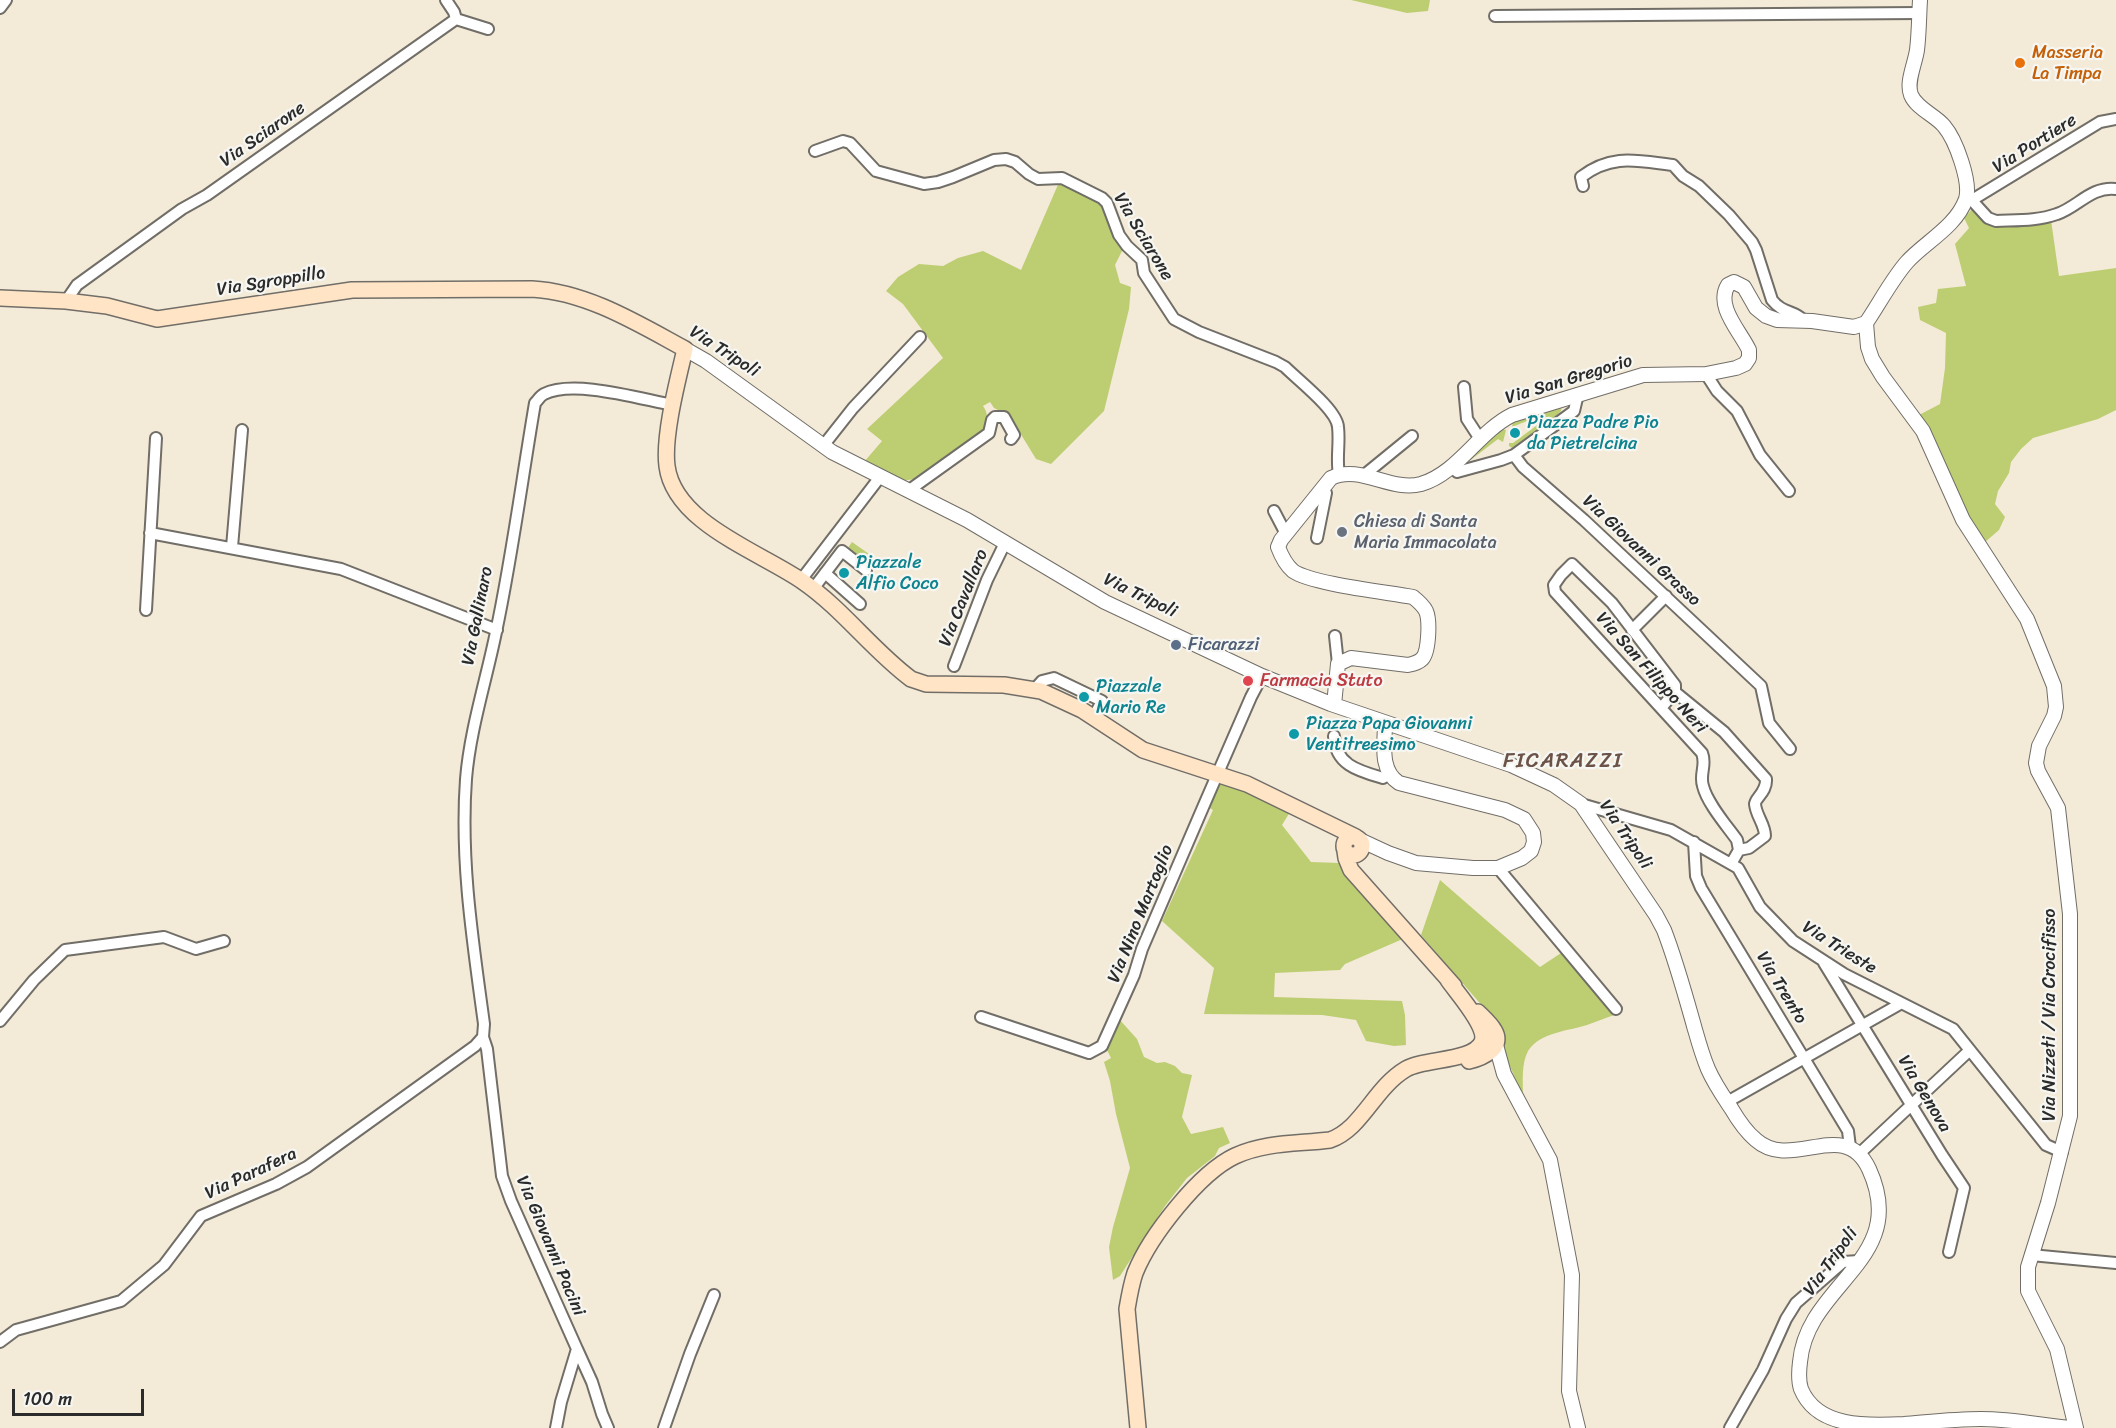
<!DOCTYPE html>
<style>
body{margin:0}
#map{position:relative;width:2116px;height:1428px;overflow:hidden;background:#f4ead8;font-family:Sriracha,sans-serif}
canvas{display:block}
.scale{position:absolute;left:12px;top:1389px;width:132px;height:27px;box-sizing:border-box;border:3px solid #2b2b2b;border-top:0;padding-left:8px;font-size:18px;line-height:21px;white-space:nowrap;color:#2b2b2b;-webkit-text-stroke:4px #f6f6f2;paint-order:stroke}
</style>
<div id="map">
<canvas width="2116" height="1428"></canvas>
<div class="scale">100 m</div>
</div>
<script>
const context = document.querySelector('canvas').getContext('2d');
context.lineJoin = 'round';
function fill(path, color) {
  context.fillStyle = color;
  context.fill(path, 'evenodd');
}
function stroke(path, color, width, dash) {
  context.strokeStyle = color;
  context.lineWidth = width;
  context.lineCap = dash ? 'butt' : 'round';
  context.setLineDash(dash || []);
  context.stroke(path);
}
function write(font, color, halo, rows, align = 'center') {
  context.font = font + ' Sriracha,sans-serif';
  context.lineWidth = 4.5;
  context.setLineDash([]);
  context.textBaseline = 'middle';
  context.strokeStyle = halo;
  context.fillStyle = color;
  for (const [text, x, y, turn = 0] of rows) {
    context.save();
    context.translate(x, y);
    context.rotate((+turn || 0) * Math.PI / 180);
    context.textAlign = isNaN(turn) ? turn : align;
    if (halo) context.strokeText(text, 0, 0);
    context.fillText(text, 0, 0);
    context.restore();
  }
}
const green = new Path2D(`
 M 1351,0 L 1430,0 L 1428,11 L 1407,13 Z
 M 1060,180 L 1103,203 L 1123,249 L 1115,265 L 1120,283 L 1131,287 L 1129,309 L 1104,411 L 1051,464 L 1036,459 L 1014,423 L 1006,414 L 994,408 L 990,402 L 983,406 C 989,414 987,421 985,429 L 915,479 L 901,481 L 864,462 L 882,441 L 867,429 L 943,358 L 903,304 L 886,291 L 898,277 L 919,264 L 943,266 L 958,258 L 983,251 L 1021,270 Z
 M 1973,208 L 1984,221 L 1994,226 L 2051,220 L 2059,276 L 2116,268 L 2116,410 L 2098,419 L 2033,438 L 2021,449 L 2011,462 L 2009,473 L 1998,491 L 1995,504 L 2005,517 L 1999,530 L 1984,543 L 1961,504 L 1927,424 L 1919,415 L 1940,404 L 1945,368 L 1946,333 L 1920,320 L 1918,307 L 1936,303 L 1938,289 L 1966,286 L 1955,244 L 1969,228 L 1964,218 Z
 M 1562,405 L 1561,411 L 1557,415 L 1512,448 L 1509,446 L 1509,443 L 1513,443 L 1536,426 L 1537,420 L 1532,419 L 1512,427 L 1513,421 Z
 M 1498,428 L 1506,430 L 1503,442 L 1498,439 L 1468,462 L 1461,463 Z
 M 852,542 L 869,554 L 860,567 L 843,555 Z
 M 1221,782 L 1246,791 L 1290,812 L 1282,825 L 1311,862 L 1340,863 L 1405,938 L 1345,964 L 1340,970 L 1275,973 L 1274,997 L 1402,1001 L 1405,1015 L 1406,1045 L 1394,1046 L 1366,1041 L 1356,1020 L 1322,1015 L 1204,1014 L 1214,968 L 1162,921 L 1213,810 L 1208,807 Z
 M 1440,880 L 1540,967 L 1561,953 L 1614,1015 C 1605,1018 1596,1022 1587,1025 C 1569,1031 1540,1032 1528,1051 C 1521,1064 1523,1083 1523,1097 L 1502,1047 L 1505,1039 L 1503,1030 L 1421,935 Z
 M 1119,1019 L 1137,1039 L 1144,1057 L 1157,1063 L 1165,1062 L 1175,1066 L 1182,1073 L 1192,1075 L 1182,1117 L 1191,1134 L 1223,1127 L 1230,1143 L 1219,1148 L 1215,1156 L 1187,1178 L 1165,1206 L 1120,1276 L 1113,1280 L 1109,1247 L 1113,1227 L 1130,1168 L 1116,1114 L 1110,1081 L 1104,1062 L 1111,1058 L 1106,1048 Z`);
const minor = new Path2D(`
 M 446,0 L 454,12 L 456,19
 M 0,8 L 6,0
 M 1495,16 L 1920,13
 M 815,151 L 843,141 L 850,143 L 876,171 L 924,184 L 938,182 L 953,177 L 994,160 L 1006,159 L 1015,162 L 1029,174 L 1038,179 L 1062,178 L 1102,198 L 1107,203 L 1119,235 L 1127,246 L 1142,260 L 1144,273 L 1174,319 L 1199,332 L 1276,362 L 1285,367 C 1298,380 1337,410 1338,427 C 1340,443 1336,459 1339,474
 M 1583,186 L 1581,177 C 1612,153 1638,161 1673,165 L 1683,176 L 1699,186 L 1729,215 L 1752,242 L 1756,250 L 1772,300 C 1783,314 1794,310 1803,320
 M 1967,195 L 1988,218 L 1996,221 C 2015,220 2038,221 2057,214 C 2078,207 2091,186 2116,189
 M 1972,200 L 2100,122 L 2116,119
 M 66,301 L 77,285 L 182,209 L 207,195 L 456,19 L 488,29
 M 1706,374 L 1717,391 L 1737,411 L 1760,455 L 1789,491
 M 1464,387 L 1467,419 L 1480,439
 M 1578,394 L 1574,411 L 1514,455 L 1523,467 L 1584,520 L 1761,686 L 1769,723 L 1790,749
 M 823,446 L 853,408 L 920,337
 M 1457,472 L 1501,460 L 1514,455
 M 1363,476 L 1412,436
 M 908,491 L 989,433 L 992,420 L 995,417 L 1004,417 L 1014,435 L 1011,439
 M 1274,511 L 1286,534
 M 150,533 L 341,569 L 497,630
 M 1317,538 L 1326,493 L 1322,489
 M 232,547 L 242,430
 M 825,573 L 860,604
 M 801,580 L 880,477
 M 813,589 L 842,551 L 866,570
 M 146,610 L 156,438
 M 1632,630 L 1666,596
 M 1335,636 L 1338,664
 M 954,666 L 987,580 L 1005,543
 M 1034,690 L 1042,681 L 1054,678 L 1102,701 L 1093,718
 M 1675,692 L 1724,732 L 1766,779 C 1767,792 1755,798 1755,804 C 1756,816 1765,824 1765,836 L 1749,848 L 1739,850
 M 1661,708 L 1675,692 L 1675,685 L 1612,603 L 1572,564 L 1561,575 L 1554,585 L 1555,592 L 1702,753 C 1707,765 1699,774 1703,786 C 1707,803 1727,826 1737,840 L 1739,850 L 1731,864
 M 1334,736 C 1335,765 1359,771 1383,778 L 1390,774
 M 1581,804 L 1671,830 L 1738,868 L 1760,907 L 1793,941 L 1844,974 L 1953,1029 L 2046,1145 L 2062,1152
 M 1694,842 L 1696,876 L 1701,888 L 1848,1131 L 1850,1147
 M 1498,868 L 1616,1009
 M 1824,963 L 1942,1155 L 1964,1188 L 1949,1252
 M 981,1017 L 1089,1053 L 1102,1046 L 1134,975 L 1142,949 L 1204,805 L 1251,697 L 1262,676
 M 0,1021 L 34,980 L 65,950 L 164,937 L 196,949 L 224,941
 M 1727,1102 L 1900,1004
 M 1859,1154 L 1970,1050
 M 2031,1255 L 2116,1263
 M 0,1342 L 16,1330 L 121,1301 L 164,1265 L 201,1216 L 276,1184 L 307,1167 L 475,1046 L 483,1037
 M 577,1349 L 592,1382 L 602,1414 L 608,1428
 M 556,1428 L 561,1402 L 577,1349 L 511,1201 L 502,1176 L 487,1049 L 483,1037 L 484,1024 C 473,943 460,861 466,779 C 470,730 486,681 496,632 C 512,557 522,479 535,403 C 538,400 540,396 544,394 C 574,379 640,399 673,405
 M 664,1428 L 690,1354 L 714,1295
 M 1730,1428 L 1763,1370 L 1786,1319 L 1796,1303 L 1843,1262 L 1859,1261`);
const tertiary = new Path2D(`
 M 1866,323 L 1868,347 L 1872,359 L 1883,377 L 1923,431 L 1963,520 L 2027,619 L 2054,686 L 2056,707 L 2054,716 L 2039,746 L 2036,763 L 2038,771 L 2058,808 L 2070,914 L 2070,1116 L 2048,1203 L 2028,1267 L 2028,1291 L 2057,1349 L 2076,1428
 M 1866,323 C 1879,304 1892,279 1907,262 C 1925,242 1956,227 1966,199 C 1971,182 1956,140 1944,126 C 1935,115 1917,109 1911,95 C 1906,82 1915,64 1917,50 C 1919,34 1919,17 1920,0
 M 685,349 L 706,361 L 832,452 L 967,520 L 1105,602 L 1262,676 L 1331,704 L 1511,765 L 1554,785 L 1581,804 L 1656,915 L 1664,930 C 1676,961 1685,994 1694,1026 C 1698,1040 1702,1055 1708,1069 C 1714,1083 1723,1096 1731,1108 C 1738,1120 1745,1131 1756,1140 C 1792,1172 1844,1116 1869,1169 C 1911,1260 1807,1283 1800,1362 C 1799,1370 1798,1380 1801,1389 C 1817,1428 1867,1426 1904,1424 C 1929,1422 1955,1419 1981,1419 C 2011,1419 2041,1425 2071,1428
 M 1334,705 L 1338,664 L 1351,658 L 1408,665 C 1413,664 1418,663 1422,659 C 1429,652 1430,620 1426,611 C 1423,605 1418,601 1413,597 C 1386,592 1312,584 1293,571 C 1286,565 1281,555 1278,547 L 1281,540 L 1331,478 C 1360,464 1391,492 1421,484 C 1458,473 1478,432 1512,415 L 1643,375 L 1706,374 L 1736,368 L 1745,364 L 1749,358 L 1749,350 C 1740,331 1715,306 1728,285 L 1734,282 L 1744,287 L 1756,308 L 1766,316 L 1777,320 L 1812,321 L 1854,327 L 1866,323
 M 1360,840 L 1388,853 L 1416,863 L 1473,868 L 1498,868 L 1522,858 L 1531,851 L 1534,842 L 1533,833 L 1524,819 L 1505,810 L 1399,783 C 1379,770 1385,743 1385,723
 M 1496,1045 L 1504,1074 L 1550,1160 L 1572,1275 L 1569,1391 L 1578,1428`);
const secondary = new Path2D(`
 M 0,298 L 66,301 L 107,306 L 157,319 L 352,290 L 532,289 C 587,292 637,323 685,349 C 678,379 663,436 667,466 C 674,523 760,552 802,581 C 843,609 872,650 911,679 L 926,684 L 1004,685 L 1041,691 L 1082,710 L 1143,750 L 1247,784 L 1356,837
 M1344 846a9 9 0 1 1 18 0a9 9 0 1 1-18 0Z
 M 1345,851 L 1346,858 L 1351,870 L 1454,986
 M 1469,1061 C 1482,1058 1505,1048 1494,1030 C 1491,1024 1484,1018 1478,1012
 M 1138,1428 L 1127,1309 C 1129,1297 1131,1285 1135,1273 C 1150,1236 1199,1173 1235,1156 C 1266,1142 1297,1144 1330,1140 C 1362,1129 1374,1088 1406,1069 C 1424,1058 1473,1062 1482,1042 C 1488,1027 1457,993 1448,980`);
const markers = [
 [2020,63,6,"#e8710a"],
 [1515,433,6,"#0f9aa8"],
 [1342,532,6,"#6b7280"],
 [844,573,6,"#0f9aa8"],
 [1176,645,6,"#5c6f8a"],
 [1248,681,6,"#e0444e"],
 [1084,697,6,"#0f9aa8"],
 [1294,734,6,"#0f9aa8"]
];
const foodNames = [
 ["Masseria",2032,53],
 ["La Timpa",2032,74]
];
const streetNames = [
 ["Via Sciarone",263,135,-35],
 ["Via Portiere",2035,144,-32],
 ["Via Sciarone",1143,237,59],
 ["Via Sgroppillo",271,282,-9],
 ["Via Tripoli",724,352,33],
 ["Via San Gregorio",1569,380,-17],
 ["Via Giovanni Grasso",1641,551,43],
 ["Via Tripoli",1140,596,26],
 ["Via Cavallaro",964,598,-68],
 ["Via Gallinaro",478,616,-79],
 ["Via San Filippo Neri",1651,673,48],
 ["Via Tripoli",1625,835,56],
 ["Via Nino Martoglio",1141,914,-68],
 ["Via Trieste",1839,948,32],
 ["Via Trento",1781,988,59],
 ["Via Nizzeti / Via Crocifisso",2050,1015,-90],
 ["Via Genova",1924,1094,59],
 ["Via Parafera",251,1174,-25],
 ["Via Giovanni Pacini",550,1246,67],
 ["Via Tripoli",1831,1262,-54]
];
const cultureNames = [
 ["Piazza Padre Pio",1527,423],
 ["da Pietrelcina",1527,444],
 ["Piazzale",856,563],
 ["Alfio Coco",856,584],
 ["Piazzale",1096,687],
 ["Mario Re",1096,708],
 ["Piazza Papa Giovanni",1306,724],
 ["Ventitreesimo",1306,745]
];
const worshipNames = [
 ["Chiesa di Santa",1354,522],
 ["Maria Immacolata",1354,543]
];
const serviceNames = [
 ["Ficarazzi",1188,645]
];
const healthNames = [
 ["Farmacia Stuto",1260,681]
];
const quarterNames = [
 ["FICARAZZI",1563,762]
];
fill(green, '#bcce71');
stroke(minor, '#716e68', 14);
stroke(tertiary, '#716e68', 16);
stroke(secondary, '#716e68', 18);
stroke(minor, '#fff', 10);
stroke(tertiary, '#fff', 14);
stroke(secondary, '#ffe4c6', 15);
for (const [x, y, r, color] of markers) {
  const dot = new Path2D();
  dot.arc(x, y, r, 0, 2 * Math.PI);
  context.fillStyle = color;
  context.fill(dot);
  stroke(dot, '#f6f6f2', 2);
}
write('18px', '#c56008', '#f6f6f2', foodNames, 'left');
write('18px', '#2b2b2b', '#f6f6f2', streetNames);
write('18px', '#0d838f', '#f6f6f2', cultureNames, 'left');
write('18px', '#5b616d', '#f6f6f2', worshipNames, 'left');
write('18px', '#4e5e75', '#f6f6f2', serviceNames, 'left');
write('18px', '#be3a42', '#f6f6f2', healthNames, 'left');
context.letterSpacing = '1.5px';
write('21px', '#6c5348', '#f6f6f2', quarterNames);
context.letterSpacing = '0px';
</script>
